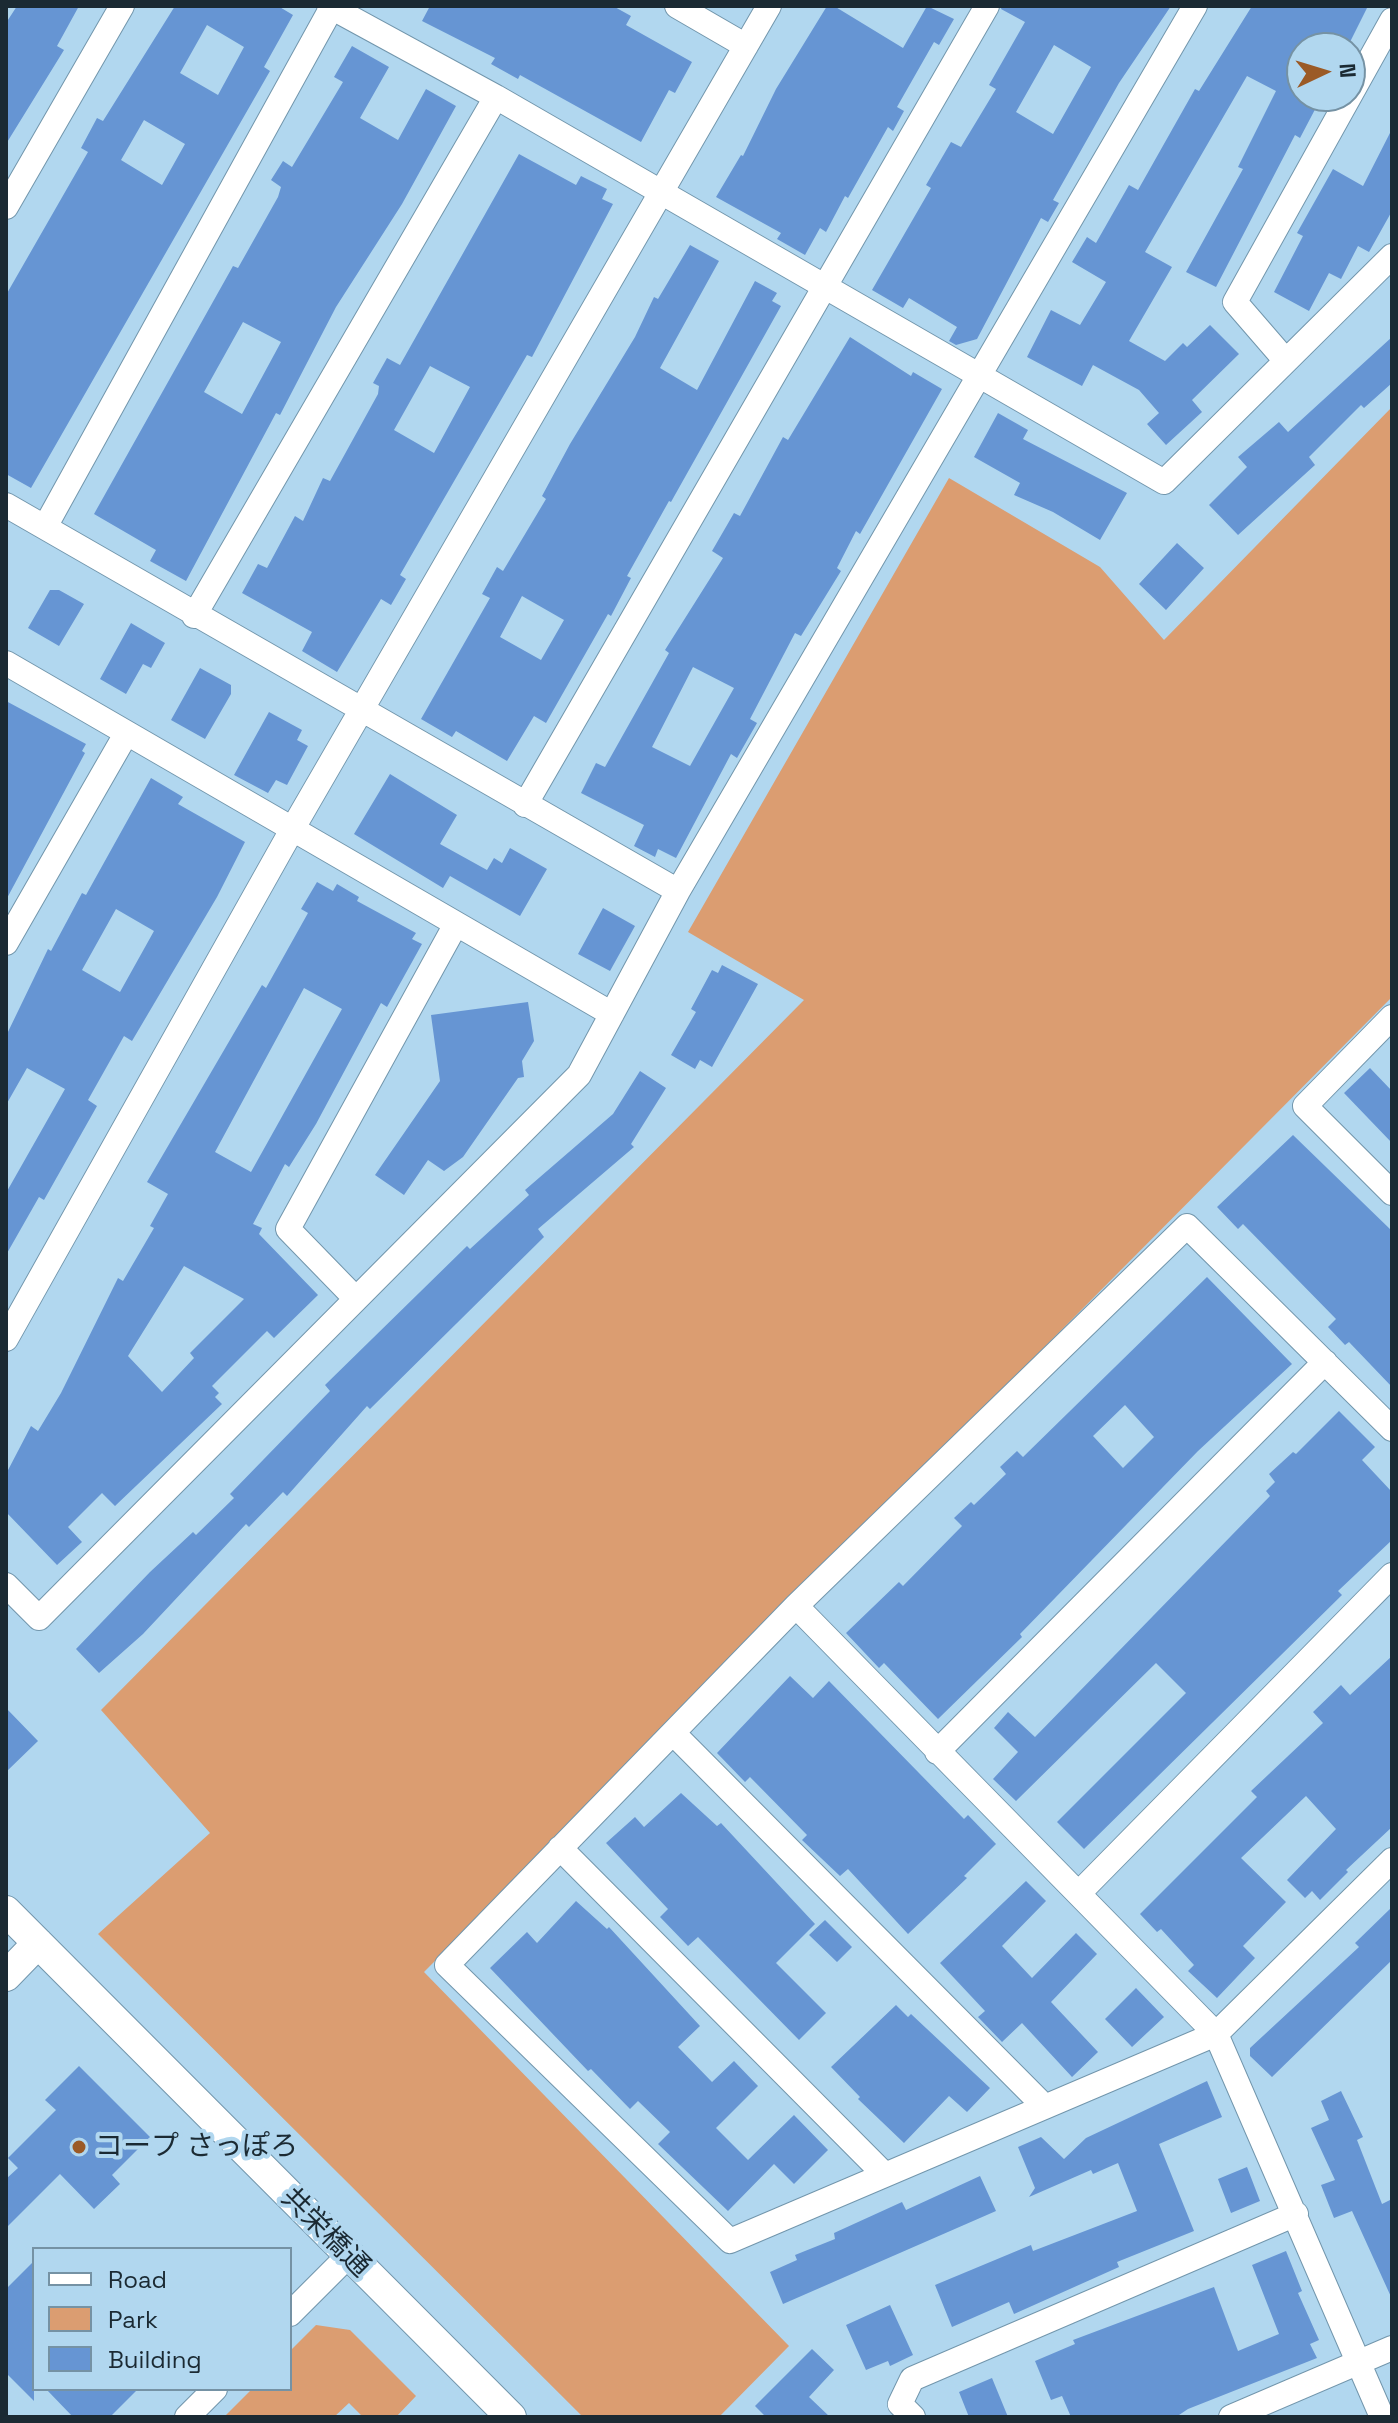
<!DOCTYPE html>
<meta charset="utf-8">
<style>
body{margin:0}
#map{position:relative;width:1398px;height:2423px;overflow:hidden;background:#b1d7ef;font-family:"Space Grotesk",sans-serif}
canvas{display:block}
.frame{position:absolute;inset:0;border:8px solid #1b2a33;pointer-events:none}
.legend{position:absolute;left:32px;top:2247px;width:260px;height:144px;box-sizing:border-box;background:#b1d7ef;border:2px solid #7592a4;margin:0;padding:10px 14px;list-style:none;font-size:24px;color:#1b2a33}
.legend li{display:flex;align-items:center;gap:16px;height:40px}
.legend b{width:40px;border:2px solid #7592a4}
.north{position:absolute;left:1286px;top:32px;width:80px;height:80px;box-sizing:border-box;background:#b1d7ef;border:2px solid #7592a4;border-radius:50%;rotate:86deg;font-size:22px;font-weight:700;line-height:32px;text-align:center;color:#1b2a33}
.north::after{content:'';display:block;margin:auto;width:28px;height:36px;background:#9b5a26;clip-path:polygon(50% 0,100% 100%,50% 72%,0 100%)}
</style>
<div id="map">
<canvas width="1398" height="2423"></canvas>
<div class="frame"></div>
<ul class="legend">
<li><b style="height:10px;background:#fff"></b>Road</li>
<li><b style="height:22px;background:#db9d71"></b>Park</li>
<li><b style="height:22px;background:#6695d3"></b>Building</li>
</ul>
<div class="north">N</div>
</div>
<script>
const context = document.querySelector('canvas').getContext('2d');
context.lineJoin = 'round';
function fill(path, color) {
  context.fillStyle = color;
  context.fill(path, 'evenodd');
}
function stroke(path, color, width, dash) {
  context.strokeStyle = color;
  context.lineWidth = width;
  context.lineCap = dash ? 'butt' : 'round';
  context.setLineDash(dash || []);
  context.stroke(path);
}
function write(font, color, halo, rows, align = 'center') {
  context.font = font + ' "Space Grotesk","Noto Sans JP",sans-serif';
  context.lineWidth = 8;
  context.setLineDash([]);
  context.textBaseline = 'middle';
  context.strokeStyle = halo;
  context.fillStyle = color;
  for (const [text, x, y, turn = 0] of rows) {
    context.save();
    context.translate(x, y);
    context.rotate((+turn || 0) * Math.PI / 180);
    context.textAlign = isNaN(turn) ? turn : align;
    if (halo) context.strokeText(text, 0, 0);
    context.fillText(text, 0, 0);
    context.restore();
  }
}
const green = new Path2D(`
 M 1392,407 L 1392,997 L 424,1972 L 789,2346 L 719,2417 L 583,2417 L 98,1934 L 210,1833 L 101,1710 L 804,1000 L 688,932 L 949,478 L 1100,567 L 1164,640 Z
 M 316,2325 L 350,2330 L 416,2396 L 396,2417 L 363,2417 L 349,2403 L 334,2417 L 224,2417 L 252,2389 L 290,2389 L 290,2351 Z`);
const building = new Path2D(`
 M 17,6 L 79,6 L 57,46 L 64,50 L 6,144 L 6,23 Z
 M 175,6 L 278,6 L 293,15 L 264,67 L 270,71 L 31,488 L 6,474 L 6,295 L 88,152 L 81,148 L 97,118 L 103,121 ZM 207,25 L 244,47 L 218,95 L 180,73 ZM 144,120 L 185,144 L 162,185 L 121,160 Z
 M 430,6 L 613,6 L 631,16 L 626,25 L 692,62 L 675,93 L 669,90 L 641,142 L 520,75 L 518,79 L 491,64 L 495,58 L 422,21 Z
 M 827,6 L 834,6 L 903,48 L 927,6 L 954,19 L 939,45 L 934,42 L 897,107 L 904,111 L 893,131 L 888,127 L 848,198 L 845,196 L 826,232 L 820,228 L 805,255 L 777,239 L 781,233 L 716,197 L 741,155 L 743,156 L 776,89 Z
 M 1002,6 L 1171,6 L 1119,83 L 1053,200 L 1059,203 L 1048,222 L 1041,218 L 977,339 L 956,345 L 949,341 L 957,327 L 909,298 L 903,308 L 872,290 L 931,188 L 926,185 L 951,142 L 961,147 L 996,89 L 989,85 L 1025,22 L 1001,9 ZM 1054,45 L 1091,67 L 1053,134 L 1016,112 Z
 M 1252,6 L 1368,6 L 1347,48 L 1302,48 L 1302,96 L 1321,98 L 1300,138 L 1295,135 L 1216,287 L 1186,272 L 1243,169 L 1238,167 L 1276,91 L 1247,76 L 1145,252 L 1172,267 L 1129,341 L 1165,361 L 1183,343 L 1187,347 L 1210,325 L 1239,354 L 1192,400 L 1202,412 L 1166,445 L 1147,424 L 1159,413 L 1139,390 L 1093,365 L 1082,386 L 1027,357 L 1051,310 L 1080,325 L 1106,282 L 1072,262 L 1087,237 L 1096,243 L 1129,185 L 1138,190 L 1195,89 L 1199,91 Z
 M 352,46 L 389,67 L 360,118 L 398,140 L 426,89 L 456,106 L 402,204 L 336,307 L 280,415 L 276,413 L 186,581 L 150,561 L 156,550 L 94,514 L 233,266 L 238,268 L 278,197 L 281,187 L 271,180 L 283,161 L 292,167 L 343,82 L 334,77 ZM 243,322 L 281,342 L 242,414 L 204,392 Z
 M 1392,129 L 1392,211 L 1369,252 L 1358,246 L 1341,279 L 1329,273 L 1309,311 L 1274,292 L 1303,236 L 1297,233 L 1333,169 L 1363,186 Z
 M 519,154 L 576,185 L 581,176 L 607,189 L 602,199 L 613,204 L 532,357 L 527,355 L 427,528 L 400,575 L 406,579 L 391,605 L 381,599 L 337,672 L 302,651 L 312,632 L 242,593 L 258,564 L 267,568 L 295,516 L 303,521 L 323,478 L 330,481 L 378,394 L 379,386 L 373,383 L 387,358 L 400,365 ZM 430,366 L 470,387 L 434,453 L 394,430 Z
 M 690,245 L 719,261 L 660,368 L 697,390 L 755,281 L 777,293 L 772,301 L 781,306 L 671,502 L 669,501 L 627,576 L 631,578 L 611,616 L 608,614 L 546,723 L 534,716 L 507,761 L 456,731 L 452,737 L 421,719 L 490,598 L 482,594 L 497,567 L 503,571 L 546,499 L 542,496 L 570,444 L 635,337 L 654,297 L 658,299 ZM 522,596 L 564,620 L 541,660 L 500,637 Z
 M 850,337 L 911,376 L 913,372 L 942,389 L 860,534 L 856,531 L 837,568 L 841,571 L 801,636 L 795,633 L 750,719 L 757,723 L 737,758 L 731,754 L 676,858 L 658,849 L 655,857 L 634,846 L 644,825 L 581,793 L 596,763 L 605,767 L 669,653 L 665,650 L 723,558 L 712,551 L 734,513 L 740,516 L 783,437 L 788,440 ZM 693,667 L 734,688 L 690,766 L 652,747 Z
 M 1392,337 L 1392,383 L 1364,408 L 1361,405 L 1309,457 L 1315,465 L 1238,535 L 1209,505 L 1247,467 L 1238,457 L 1279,422 L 1288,432 Z
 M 998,413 L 1028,430 L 1023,439 L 1127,493 L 1100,540 L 1053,512 L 1014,495 L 1020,483 L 974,457 Z
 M 1177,543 L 1204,568 L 1166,610 L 1139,584 Z
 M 50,590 L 59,590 L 84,604 L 59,646 L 28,628 Z
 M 131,623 L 165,643 L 151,668 L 143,664 L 126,694 L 100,679 Z
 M 200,668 L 231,685 L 231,694 L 205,739 L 171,720 Z
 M 6,701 L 86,744 L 82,751 L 85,753 L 6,900 Z
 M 269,712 L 302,730 L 297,740 L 308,746 L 287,785 L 276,780 L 268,793 L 234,775 Z
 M 390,774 L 457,815 L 440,844 L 487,870 L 494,858 L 502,863 L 510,848 L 547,869 L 520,916 L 450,876 L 443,888 L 354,834 Z
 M 151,778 L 183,797 L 178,804 L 245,842 L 217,897 L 132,1041 L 124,1036 L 88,1100 L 97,1106 L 44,1200 L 39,1197 L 6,1255 L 6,1193 L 65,1089 L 27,1068 L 6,1105 L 6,1036 L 48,949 L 51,951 L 82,893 L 86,895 ZM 116,909 L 154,931 L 120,992 L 82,970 Z
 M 317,882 L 333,891 L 337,884 L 359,897 L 357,901 L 416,933 L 412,939 L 422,944 L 387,1007 L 381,1003 L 316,1124 L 289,1167 L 285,1164 L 253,1224 L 262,1228 L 259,1234 L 318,1295 L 274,1338 L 267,1331 L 212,1386 L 219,1393 L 215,1397 L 222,1404 L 115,1506 L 102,1493 L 68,1527 L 82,1542 L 57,1565 L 6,1512 L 6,1474 L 31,1426 L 38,1431 L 61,1393 L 118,1278 L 123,1281 L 154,1228 L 150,1226 L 168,1194 L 147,1182 L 262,985 L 266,988 L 308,913 L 301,909 ZM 304,988 L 342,1009 L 251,1172 L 215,1152 ZM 184,1266 L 244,1299 L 190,1353 L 194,1358 L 162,1392 L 128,1356 Z
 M 603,908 L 635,926 L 610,971 L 578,954 Z
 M 722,965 L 758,984 L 712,1067 L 700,1060 L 695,1069 L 671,1055 L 696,1012 L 691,1009 L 712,970 L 718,973 Z
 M 528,1002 L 534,1041 L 522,1061 L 524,1077 L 518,1078 L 463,1157 L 444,1171 L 428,1160 L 404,1195 L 375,1175 L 440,1081 L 431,1015 Z
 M 1370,1068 L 1392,1091 L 1392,1143 L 1344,1093 Z
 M 640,1071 L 666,1088 L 631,1144 L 634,1147 L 538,1229 L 544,1237 L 370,1409 L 367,1406 L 287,1496 L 283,1492 L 249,1527 L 246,1524 L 143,1634 L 99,1673 L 76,1649 L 150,1572 L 193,1532 L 196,1535 L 234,1498 L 230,1494 L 330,1391 L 325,1385 L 467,1246 L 470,1249 L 529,1195 L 525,1190 L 613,1114 Z
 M 1293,1135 L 1392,1231 L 1392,1387 L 1349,1342 L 1345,1345 L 1328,1327 L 1336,1319 L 1243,1224 L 1238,1229 L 1217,1207 Z
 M 1207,1277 L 1292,1364 L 1198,1451 L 1020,1634 L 1022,1637 L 938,1719 L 884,1663 L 879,1668 L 846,1633 L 899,1582 L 903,1586 L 962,1526 L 954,1518 L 971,1502 L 974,1505 L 1006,1474 L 1000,1467 L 1017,1451 L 1023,1457 ZM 1125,1405 L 1154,1437 L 1123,1468 L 1093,1436 Z
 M 1339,1411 L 1375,1447 L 1362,1460 L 1392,1492 L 1392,1540 L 1338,1591 L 1342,1595 L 1084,1849 L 1057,1822 L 1186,1693 L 1156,1663 L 1016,1801 L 993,1779 L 1018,1752 L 994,1728 L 1008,1712 L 1035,1737 L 1270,1496 L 1266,1491 L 1275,1482 L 1269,1474 L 1293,1452 L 1296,1454 Z
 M 1392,1656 L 1392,1827 L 1346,1870 L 1348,1872 L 1320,1900 L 1312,1891 L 1305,1898 L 1287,1880 L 1336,1829 L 1306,1796 L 1241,1858 L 1286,1902 L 1243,1946 L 1255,1958 L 1217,1998 L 1188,1971 L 1194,1965 L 1161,1929 L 1157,1932 L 1140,1914 L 1257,1797 L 1251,1791 L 1323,1723 L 1313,1712 L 1341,1685 L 1350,1695 Z
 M 790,1676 L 813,1698 L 829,1681 L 964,1819 L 968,1815 L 996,1844 L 964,1876 L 967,1878 L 908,1934 L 848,1869 L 840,1876 L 802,1840 L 807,1835 L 750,1777 L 745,1782 L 717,1753 Z
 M 6,1708 L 38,1741 L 6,1772 Z
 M 681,1793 L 717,1826 L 721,1823 L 815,1924 L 776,1963 L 826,2013 L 799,2040 L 698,1937 L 688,1946 L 660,1917 L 668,1909 L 606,1843 L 635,1817 L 644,1827 Z
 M 1026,1881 L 1046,1901 L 1002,1946 L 1032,1978 L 1076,1933 L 1097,1954 L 1051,2002 L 1098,2052 L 1072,2077 L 1022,2023 L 1002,2042 L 978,2017 L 985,2011 L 940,1963 Z
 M 576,1901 L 607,1929 L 609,1927 L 700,2026 L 678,2047 L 712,2082 L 734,2061 L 758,2086 L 716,2128 L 748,2160 L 794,2115 L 828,2150 L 794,2184 L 774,2164 L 728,2211 L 658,2144 L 670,2132 L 638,2101 L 630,2109 L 591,2069 L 588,2071 L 490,1968 L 527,1932 L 537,1943 Z
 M 1392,1907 L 1392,1960 L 1272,2077 L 1250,2056 L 1250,2048 L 1359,1947 L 1355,1943 Z
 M 825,1920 L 852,1947 L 837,1962 L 809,1935 Z
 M 1136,1988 L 1164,2017 L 1132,2047 L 1105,2019 Z
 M 896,2005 L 908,2017 L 911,2014 L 990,2088 L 967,2112 L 949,2096 L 904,2143 L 858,2099 L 860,2097 L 831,2067 Z
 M 79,2066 L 150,2137 L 112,2175 L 120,2184 L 94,2209 L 60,2174 L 6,2228 L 6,2179 L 18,2168 L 8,2158 L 56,2110 L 45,2100 Z
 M 1207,2081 L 1222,2117 L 1159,2144 L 1194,2231 L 1117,2262 L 1119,2267 L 1014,2314 L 1009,2302 L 952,2327 L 935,2285 L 1031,2245 L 1033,2251 L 1137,2211 L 1118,2163 L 1093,2174 L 1091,2170 L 1029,2197 L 1035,2188 L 1018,2147 L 1041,2137 L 1064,2159 L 1086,2138 Z
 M 1341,2091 L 1363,2137 L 1357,2140 L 1382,2204 L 1392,2199 L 1392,2299 L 1352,2211 L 1334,2218 L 1321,2185 L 1335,2180 L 1311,2128 L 1329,2120 L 1321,2101 Z
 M 1247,2167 L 1260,2201 L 1231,2213 L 1218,2179 Z
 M 980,2176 L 996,2211 L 783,2304 L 770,2272 L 797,2260 L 795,2255 L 835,2239 L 834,2233 L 902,2202 L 906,2210 Z
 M 1286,2251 L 1302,2291 L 1298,2293 L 1319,2340 L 1310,2344 L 1317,2358 L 1188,2409 L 1176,2417 L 1071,2417 L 1062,2396 L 1051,2400 L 1035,2361 L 1075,2344 L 1073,2340 L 1214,2287 L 1238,2351 L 1279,2334 L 1252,2265 Z
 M 34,2261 L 34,2401 L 6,2373 L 6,2289 Z
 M 890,2305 L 913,2355 L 890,2366 L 888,2361 L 866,2370 L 846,2325 Z
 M 812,2349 L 834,2370 L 809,2397 L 830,2417 L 766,2417 L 755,2406 Z
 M 992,2378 L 1008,2417 L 969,2417 L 959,2392 Z
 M 46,2389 L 138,2389 L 110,2417 L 73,2417 Z`);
const minor = new Path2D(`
 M 329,6 L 496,97 L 1164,482 L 1392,256
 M 677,6 L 746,46
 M 6,207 L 122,6
 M 1286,361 L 1235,302 L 1392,20
 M 6,505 L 678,891
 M 45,527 L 332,7
 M 194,616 L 496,97
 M 6,663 L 612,1014
 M 525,805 L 987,6
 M 6,943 L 126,734
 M 1392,1017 L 1305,1106 L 1392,1193
 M 356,1299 L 288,1229 L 456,924
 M 6,1339 L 293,828 L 769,6
 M 1392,1429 L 1187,1226 L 796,1606 L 447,1965 L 730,2241 L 1216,2034 L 1392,1860
 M 6,1585 L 39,1618 L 579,1075 L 678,891 L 1195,6
 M 796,1606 L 1216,2034 L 1382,2417
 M 673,1733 L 1044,2106
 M 937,1752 L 1325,1362
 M 560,1848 L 885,2175
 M 1079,1893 L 1392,1575
 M 290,2314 L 348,2256
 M 187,2417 L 215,2389
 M 913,2417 L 900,2404 L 912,2379 L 1296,2214
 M 1231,2417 L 1392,2348`);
const tertiary = new Path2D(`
 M 6,1911 L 511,2417
 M 6,1976 L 38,1943`);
const markers = [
 [79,2147,8,"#9b5a26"]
];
const poiNames = [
 ["コープ さっぽろ",95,2147]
];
const streetNames = [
 ["共栄橋通",325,2233,45]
];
fill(green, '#db9d71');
fill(building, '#6695d3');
stroke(minor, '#7296ac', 26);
stroke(tertiary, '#7296ac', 32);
stroke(minor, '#fff', 24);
stroke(tertiary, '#fff', 30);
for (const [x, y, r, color] of markers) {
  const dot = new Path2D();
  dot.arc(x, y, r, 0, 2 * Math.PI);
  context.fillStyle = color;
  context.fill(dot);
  stroke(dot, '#b1d7ef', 3);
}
write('28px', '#1b2a33', '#b1d7ef', poiNames, 'left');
write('28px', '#1b2a33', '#b1d7ef', streetNames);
</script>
